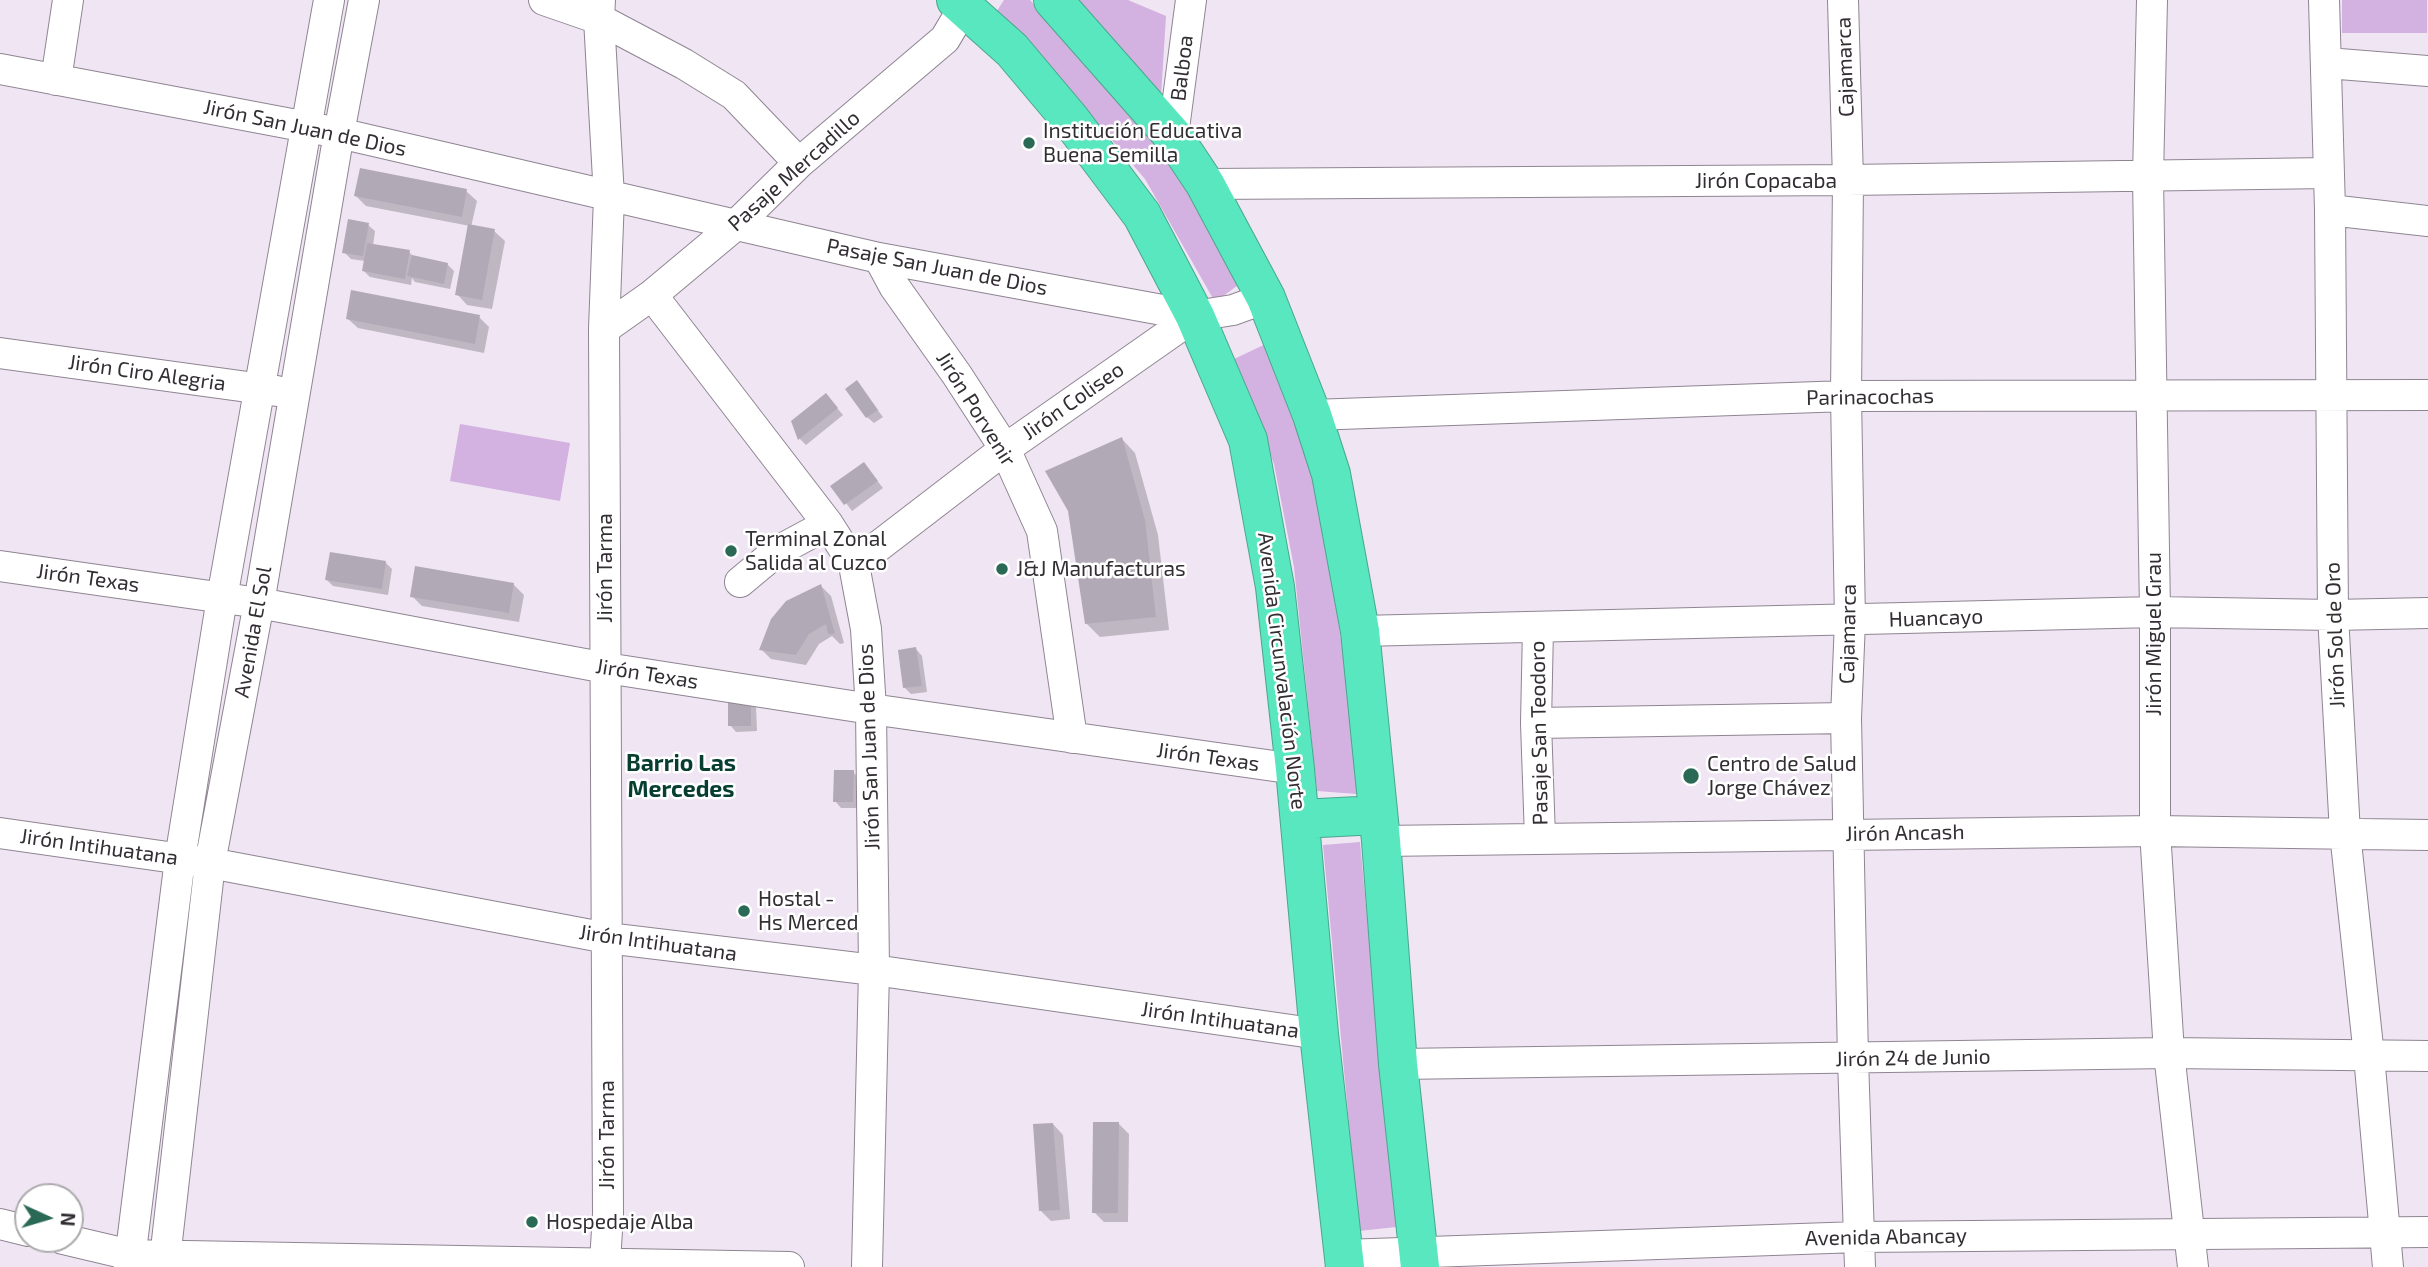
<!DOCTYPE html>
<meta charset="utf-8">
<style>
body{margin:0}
#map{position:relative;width:2428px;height:1267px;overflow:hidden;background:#efe5f3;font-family:"Exo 2",sans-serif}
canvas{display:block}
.north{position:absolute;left:14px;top:1183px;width:70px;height:70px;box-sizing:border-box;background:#fff;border:2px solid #adabad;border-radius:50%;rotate:94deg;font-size:19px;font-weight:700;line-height:28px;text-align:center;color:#322e33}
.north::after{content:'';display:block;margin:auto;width:24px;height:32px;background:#2a6956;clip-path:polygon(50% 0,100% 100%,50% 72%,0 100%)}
</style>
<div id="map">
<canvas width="2428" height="1267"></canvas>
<div class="north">N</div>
</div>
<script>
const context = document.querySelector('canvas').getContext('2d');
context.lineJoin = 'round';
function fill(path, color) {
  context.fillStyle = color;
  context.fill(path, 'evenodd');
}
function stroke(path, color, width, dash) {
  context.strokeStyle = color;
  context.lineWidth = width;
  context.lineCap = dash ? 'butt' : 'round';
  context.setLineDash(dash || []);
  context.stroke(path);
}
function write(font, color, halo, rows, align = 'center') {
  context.font = font + ' "Exo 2",sans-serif';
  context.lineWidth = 5;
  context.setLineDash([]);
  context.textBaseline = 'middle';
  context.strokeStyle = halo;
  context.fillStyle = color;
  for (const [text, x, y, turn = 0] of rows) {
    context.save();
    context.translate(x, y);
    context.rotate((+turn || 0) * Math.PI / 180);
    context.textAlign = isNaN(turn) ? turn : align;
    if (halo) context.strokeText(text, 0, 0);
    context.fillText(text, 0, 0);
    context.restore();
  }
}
const green = new Path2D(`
 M 1004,0 L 1030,0 L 1105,82 L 1181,177 L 1245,280 L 1215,302 L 1145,179 L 1070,91 L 995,14 Z
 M 1074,0 L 1128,0 L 1166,16 L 1161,96 Z
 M 2342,0 L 2427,0 L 2427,33 L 2342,33 Z
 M 1270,342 L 1306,443 L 1324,524 L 1343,654 L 1357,794 L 1317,791 L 1294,567 L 1274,464 L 1234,359 Z
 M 460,424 L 570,443 L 560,501 L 450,481 Z
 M 1360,842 L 1396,1227 L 1359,1231 L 1323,845 Z`);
const shadow = new Path2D(`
 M 466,191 L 477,201 L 471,227 L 494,231 L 505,241 L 492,309 L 467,305 L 457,294 L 470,226 L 366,206 L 356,196 Z
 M 368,225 L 375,231 L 373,246 L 409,252 L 414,257 L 447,264 L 454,271 L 450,289 L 415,282 L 412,278 L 411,285 L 370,277 L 364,271 L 365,261 L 351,259 L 344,252 Z
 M 479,317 L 489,327 L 484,353 L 358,328 L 347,318 Z
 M 857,383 L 883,417 L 874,423 L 867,417 Z
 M 832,402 L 843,415 L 806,445 L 800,439 L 793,422 Z
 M 1122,439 L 1135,453 L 1158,535 L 1169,630 L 1100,637 L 1086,623 Z
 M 864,464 L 883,488 L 852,511 L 833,486 Z
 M 385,562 L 392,569 L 388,595 L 333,586 L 327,580 Z
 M 513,584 L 524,595 L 519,622 L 422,606 L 412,596 Z
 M 821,586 L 831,596 L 844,643 L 840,644 L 832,636 L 819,644 L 806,665 L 771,659 L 761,649 Z
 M 916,649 L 922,656 L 927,692 L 911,694 L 905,688 Z
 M 729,700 L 756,706 L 757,731 L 736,732 L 730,725 Z
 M 853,772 L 859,778 L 859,808 L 841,808 L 835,801 Z
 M 1118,1123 L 1129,1134 L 1128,1222 L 1104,1222 L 1094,1212 Z
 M 1053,1124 L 1063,1135 L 1070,1219 L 1051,1221 L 1041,1211 Z`);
const building = new Path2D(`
 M 360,168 L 467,189 L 462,217 L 354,196 Z
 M 348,219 L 369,223 L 363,256 L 342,253 Z
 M 468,224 L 495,229 L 482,300 L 455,295 Z
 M 367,243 L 410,250 L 405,279 L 362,271 Z
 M 412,255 L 448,263 L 444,284 L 407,276 Z
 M 351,290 L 480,315 L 475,344 L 346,319 Z
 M 857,380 L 878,410 L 866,418 L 845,389 Z
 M 826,393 L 838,408 L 798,440 L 791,421 Z
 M 1122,437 L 1145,520 L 1156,617 L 1085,624 L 1068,511 L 1045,471 Z
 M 864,462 L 878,481 L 844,505 L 830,486 Z
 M 330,552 L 386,561 L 382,589 L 325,580 Z
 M 415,566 L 514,583 L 509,613 L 410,597 Z
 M 821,584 L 835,634 L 828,634 L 826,624 L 809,634 L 796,655 L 759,650 L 771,619 L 786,601 Z
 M 916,647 L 922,686 L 903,688 L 898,650 Z
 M 728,698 L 751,698 L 751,726 L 728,726 Z
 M 834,770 L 854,770 L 853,802 L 833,802 Z
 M 1093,1122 L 1119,1122 L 1118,1213 L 1092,1213 Z
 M 1053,1123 L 1060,1210 L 1039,1211 L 1033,1124 Z`);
const minor = new Path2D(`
 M 544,0 L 599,19 L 684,64 L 734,95 L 799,163
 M 600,0 L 599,19 L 609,197 L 604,329 L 608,1214 L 605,1262
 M 1843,0 L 1848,180 L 1846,396 L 1850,621 L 1846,718 L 1853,1059 L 1860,1267
 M 2152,0 L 2148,177 L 2155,612 L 2155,831 L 2169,1053 L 2193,1267
 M 2324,0 L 2330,210 L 2333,615 L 2345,833 L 2369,1056 L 2388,1267
 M 2327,63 L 2428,71
 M 0,69 L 339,133 L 879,258 L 1195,316 L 1233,310 L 1266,298
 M 56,80 L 68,0
 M 1173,136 L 1191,0
 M 1205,184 L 1848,180 L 2328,173
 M 2330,210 L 2428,221
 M 879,258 L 894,286 L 957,375 L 1005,449 L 1042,531 L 1072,738
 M 652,295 L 828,524 L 854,565 L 866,629 L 871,709 L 874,970 L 867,1267
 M 604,329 L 652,295 L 737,224 L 799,163 L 945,39 L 968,0
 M 0,353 L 277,391
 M 1312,415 L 1846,396 L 2428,395
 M 854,565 L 1005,449 L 1195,316
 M 0,566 L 259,603 L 606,668 L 871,709 L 1295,769
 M 740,582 L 776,552 L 828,524
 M 1538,628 L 1536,723 L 1540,838
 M 1360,631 L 2155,612 L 2333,615 L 2428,613
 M 1536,723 L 1846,718
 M 0,833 L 210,863 L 607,938 L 874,970 L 1319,1034
 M 1381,841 L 2155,831 L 2428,835
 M 1398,1064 L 2169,1053 L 2428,1056
 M 0,1224 L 28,1231
 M 63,1239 L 131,1255 L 789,1267
 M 1344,1255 L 1858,1237 L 2428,1232
 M 129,1267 L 180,859 L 222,598 L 329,0
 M 164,1267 L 210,863 L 259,603 L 339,133 L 364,0`);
const highway = new Path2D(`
 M 956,0 L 1012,50 L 1070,119 L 1142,215 L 1195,316 L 1248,440 L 1275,587 L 1295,769 L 1319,1034 L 1345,1267
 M 1053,0 L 1173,136 L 1205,184 L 1266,298 L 1312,415 L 1331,474 L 1360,631 L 1381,841 L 1398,1064 L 1420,1267
 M 1300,819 L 1378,815`);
const markers = [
 [1029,143,7,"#2a6956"],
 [731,551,7,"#2a6956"],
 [1002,569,7,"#2a6956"],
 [1691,776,9,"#2a6956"],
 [744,911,7,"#2a6956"],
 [532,1222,7,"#2a6956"]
];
const streetNames = [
 ["Cajamarca",1845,67,-92],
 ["Balboa",1182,68,-83],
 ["Jirón San Juan de Dios",305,128,12],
 ["Pasaje Mercadillo",794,171,-42],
 ["Jirón Copacaba",1766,181],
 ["Pasaje San Juan de Dios",937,267,11],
 ["Jirón Ciro Alegria",147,373,8],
 ["Parinacochas",1870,397,-1],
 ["Jirón Coliseo",1073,401,-35],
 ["Jirón Porvenir",976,409,58],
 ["Jirón Tarma",605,568,-90],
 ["Jirón Texas",88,578,8],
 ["Huancayo",1936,618,-2],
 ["Avenida El Sol",253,632,-80],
 ["Cajamarca",1848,634,-89],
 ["Jirón Miguel Grau",2154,634,-90],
 ["Jirón Sol de Oro",2335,635,-92],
 ["Avenida Circunvalación Norte",1282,671,83],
 ["Jirón Texas",647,674,9],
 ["Pasaje San Teodoro",1539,733,-91],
 ["Jirón San Juan de Dios",869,747,-92],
 ["Jirón Texas",1208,757,8],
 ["Jirón Ancash",1905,833,-1],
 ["Jirón Intihuatana",99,847,8],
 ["Jirón Intihuatana",658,943,8],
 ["Jirón Intihuatana",1220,1020,8],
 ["Jirón 24 de Junio",1913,1058,-1],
 ["Jirón Tarma",607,1135,-90],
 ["Avenida Abancay",1886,1237,-1]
];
const poiNames = [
 ["Institución Educativa",1043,131],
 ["Buena Semilla",1043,155],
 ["Terminal Zonal",745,539],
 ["Salida al Cuzco",745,563],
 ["J&J Manufacturas",1016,569],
 ["Centro de Salud",1707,764],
 ["Jorge Chávez",1707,788],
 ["Hostal -",758,899],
 ["Hs Merced",758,923],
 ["Hospedaje Alba",546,1222]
];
const neighbourhoodNames = [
 ["Barrio Las",681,763],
 ["Mercedes",681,789]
];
fill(green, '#d3b1e0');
fill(shadow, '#0003');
fill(building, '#b2a9b6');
stroke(minor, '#8f8592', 32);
stroke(highway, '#4ba68d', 40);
stroke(minor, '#fff', 30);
stroke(highway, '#58e7be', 38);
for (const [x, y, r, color] of markers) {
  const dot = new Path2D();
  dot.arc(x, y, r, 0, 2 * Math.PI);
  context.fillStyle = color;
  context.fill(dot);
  stroke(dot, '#fff', 2.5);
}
write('21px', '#322e33', '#fff', streetNames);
write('21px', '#322e33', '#fff', poiNames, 'left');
write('bold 23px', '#073e30', '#fff', neighbourhoodNames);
</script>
